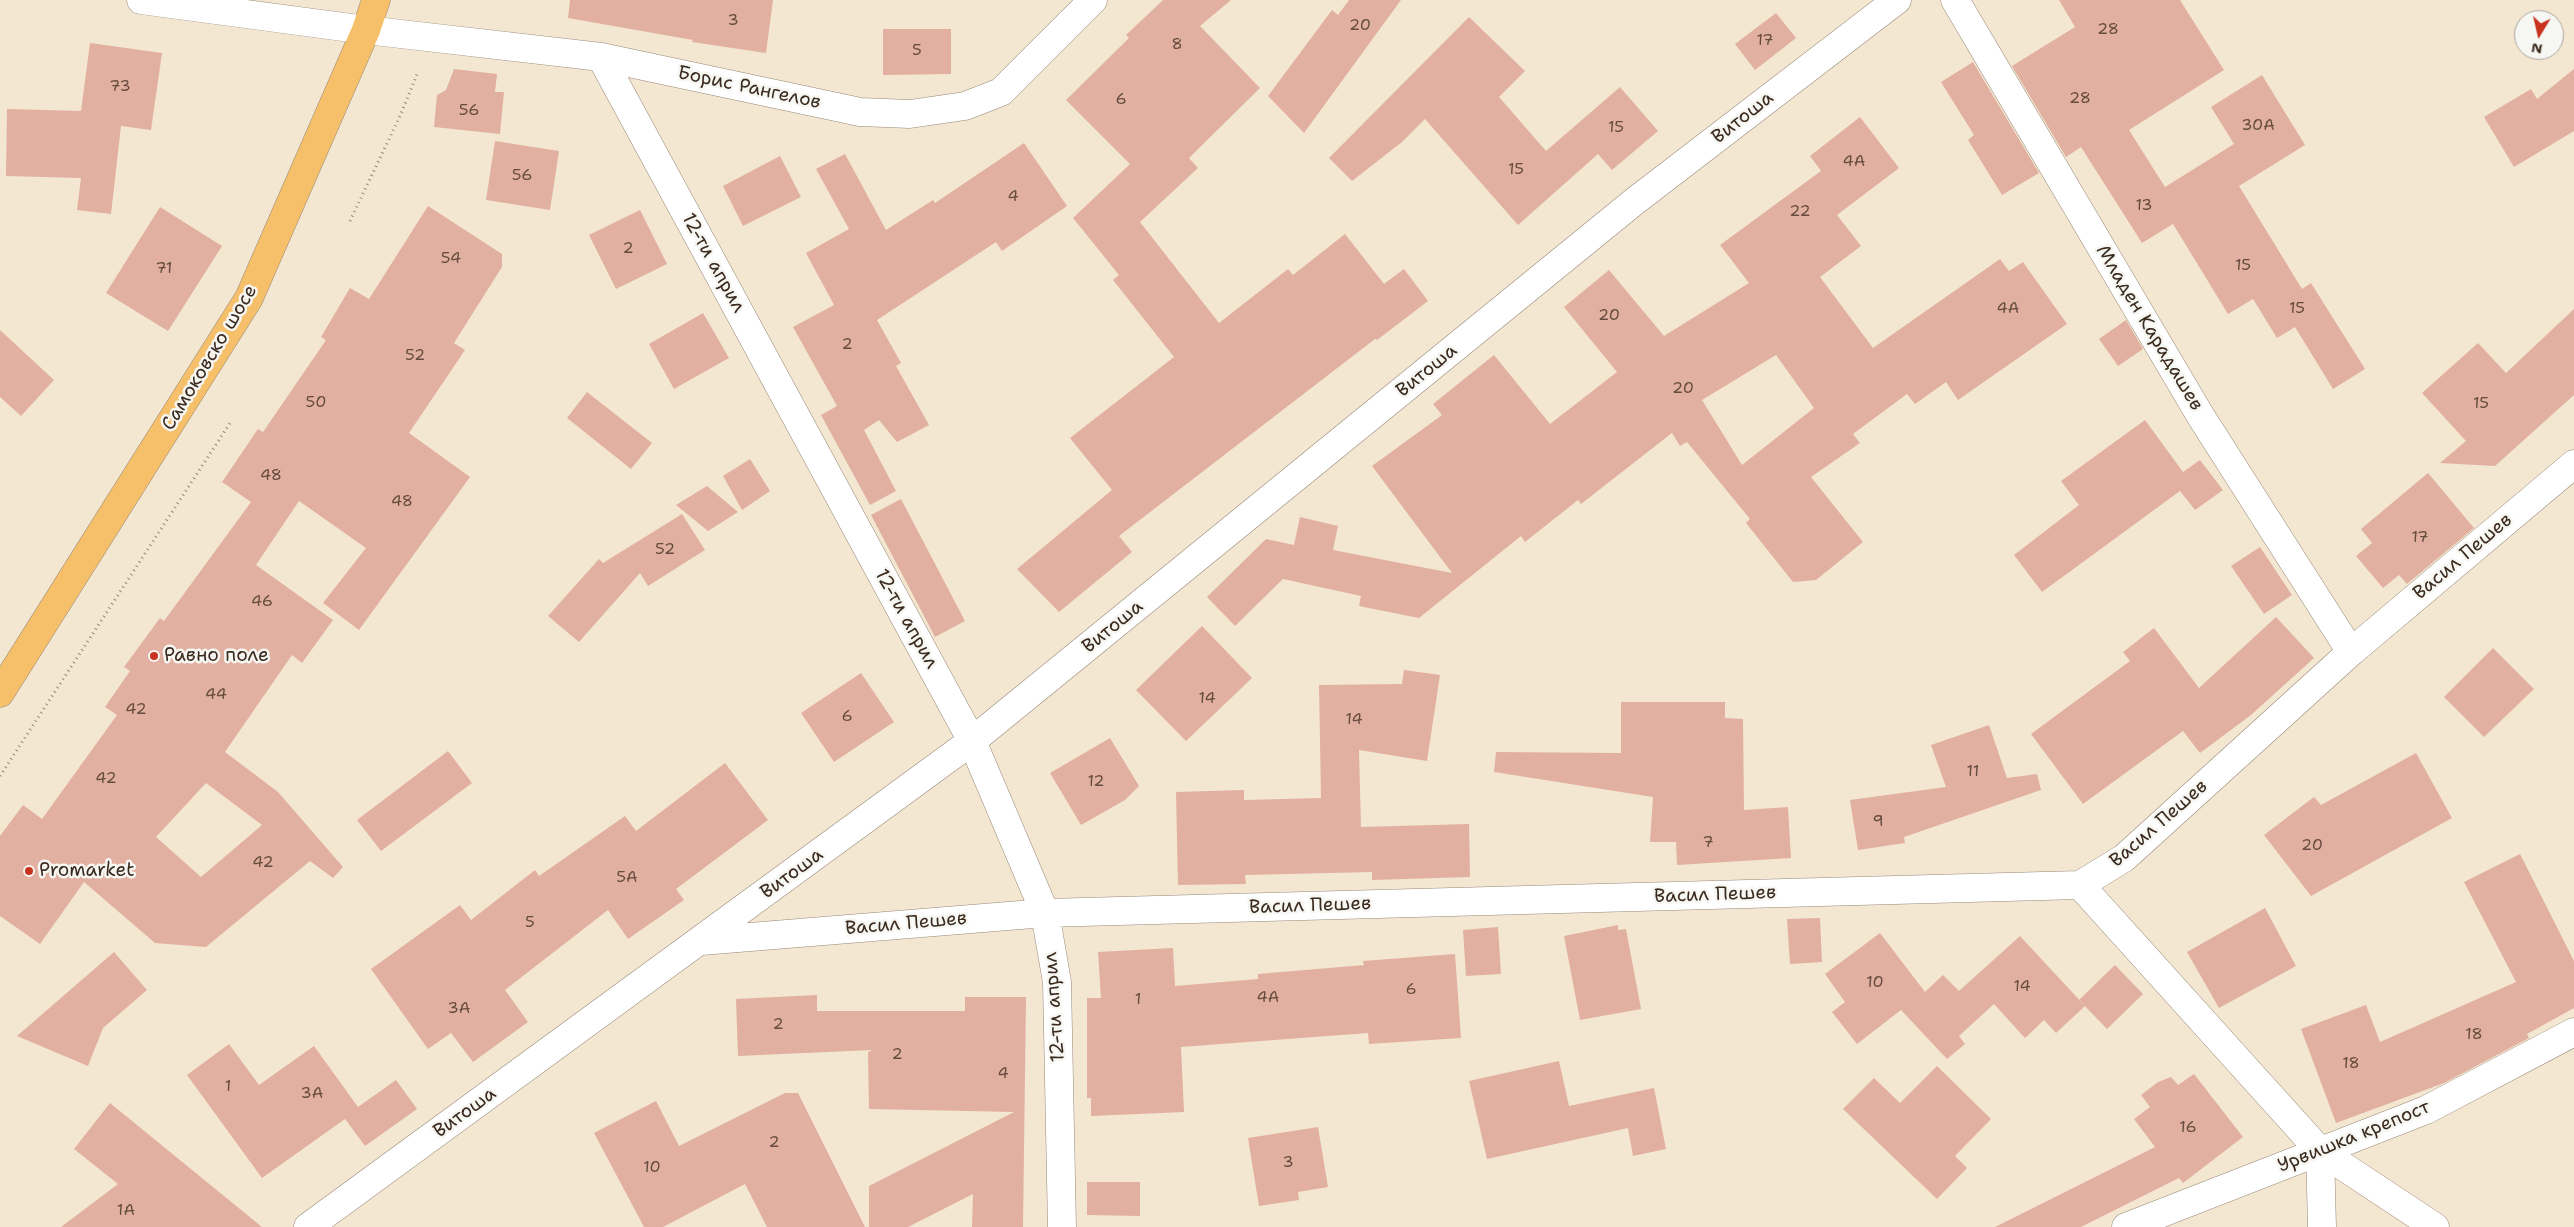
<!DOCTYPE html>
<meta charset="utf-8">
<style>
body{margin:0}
#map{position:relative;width:2574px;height:1227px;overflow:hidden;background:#f3e7d1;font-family:"Shantell Sans",sans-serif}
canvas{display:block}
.north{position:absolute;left:2514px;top:10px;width:50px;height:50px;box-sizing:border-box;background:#f6f6f2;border:1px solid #aba49d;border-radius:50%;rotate:189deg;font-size:14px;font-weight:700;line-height:20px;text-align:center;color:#3b2a1e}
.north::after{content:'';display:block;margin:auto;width:18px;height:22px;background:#c8321e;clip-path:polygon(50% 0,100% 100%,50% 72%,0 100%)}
</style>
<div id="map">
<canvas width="2574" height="1227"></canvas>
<div class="north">N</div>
</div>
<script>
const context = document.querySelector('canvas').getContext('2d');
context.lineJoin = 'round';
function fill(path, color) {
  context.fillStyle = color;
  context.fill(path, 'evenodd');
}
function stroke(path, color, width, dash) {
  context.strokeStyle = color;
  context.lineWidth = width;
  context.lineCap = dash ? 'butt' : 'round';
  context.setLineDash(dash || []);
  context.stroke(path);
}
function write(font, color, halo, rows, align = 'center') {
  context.font = font + ' "Shantell Sans",sans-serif';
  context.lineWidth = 5;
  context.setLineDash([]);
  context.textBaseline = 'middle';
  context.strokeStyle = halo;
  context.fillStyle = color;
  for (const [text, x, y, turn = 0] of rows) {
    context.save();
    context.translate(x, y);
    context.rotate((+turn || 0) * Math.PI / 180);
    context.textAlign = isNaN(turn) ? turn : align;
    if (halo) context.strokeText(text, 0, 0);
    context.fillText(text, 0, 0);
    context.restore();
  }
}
const building = new Path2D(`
 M 570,0 L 773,0 L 766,53 L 692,42 L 693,40 L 568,18 Z
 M 1163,0 L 1231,0 L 1200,26 L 1260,88 L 1189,158 L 1198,168 L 1140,222 L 1219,323 L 1288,269 L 1293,275 L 1345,234 L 1384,284 L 1404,269 L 1428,301 L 1377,340 L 1375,339 L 1119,536 L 1132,552 L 1059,612 L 1017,569 L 1112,490 L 1070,438 L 1174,357 L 1113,280 L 1119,275 L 1073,218 L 1130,164 L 1066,100 L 1129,38 L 1126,35 Z
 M 1349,0 L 1401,0 L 1304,133 L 1268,96 L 1332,10 L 1338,15 Z
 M 2059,0 L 2180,0 L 2224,70 L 2129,130 L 2165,187 L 2234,144 L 2211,107 L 2262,75 L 2305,145 L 2239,186 L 2302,289 L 2311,283 L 2365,369 L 2333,389 L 2295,327 L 2277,338 L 2253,299 L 2228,314 L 2173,224 L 2142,243 L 2081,147 L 2066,157 L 2012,66 L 2075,27 Z
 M 1776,13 L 1796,38 L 1755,70 L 1735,44 Z
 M 1469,17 L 1525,71 L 1499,97 L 1546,151 L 1620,87 L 1658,131 L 1612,170 L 1598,154 L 1518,225 L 1425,119 L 1402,142 L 1352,181 L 1329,158 Z
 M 883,29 L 951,29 L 951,74 L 883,75 Z
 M 90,43 L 162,53 L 151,130 L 121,126 L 111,214 L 77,210 L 81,178 L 6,176 L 7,109 L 81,111 Z
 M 1973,62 L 2039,173 L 2002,195 L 1968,140 L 1974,135 L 1941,82 Z
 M 454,69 L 497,74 L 495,92 L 504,92 L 500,134 L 434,127 L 437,95 L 446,90 Z
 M 2574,69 L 2574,131 L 2514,167 L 2484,117 L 2531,89 L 2537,99 Z
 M 1860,117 L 1899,168 L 1837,215 L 1861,246 L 1820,277 L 1873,348 L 2000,259 L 2009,271 L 2023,262 L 2067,324 L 1958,400 L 1946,382 L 1915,404 L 1907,394 L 1853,434 L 1860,443 L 1811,477 L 1863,542 L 1816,580 L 1793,582 L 1746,523 L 1750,519 L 1687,442 L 1680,446 L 1672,433 L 1581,504 L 1578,500 L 1525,542 L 1521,536 L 1419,618 L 1359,606 L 1361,596 L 1283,579 L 1235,626 L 1207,597 L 1266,539 L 1294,545 L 1300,517 L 1338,526 L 1333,550 L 1452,573 L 1372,466 L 1442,415 L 1433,404 L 1494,355 L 1550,424 L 1617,372 L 1564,307 L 1609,270 L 1664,336 L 1749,283 L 1720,245 L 1821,171 L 1810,156 ZM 1776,355 L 1814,408 L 1742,465 L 1702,400 Z
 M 495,141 L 559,151 L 550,210 L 486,200 Z
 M 1024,143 L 1067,206 L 1002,251 L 996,242 L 877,320 L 901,363 L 896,366 L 929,425 L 897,442 L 879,420 L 864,430 L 896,491 L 870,505 L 821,415 L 837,406 L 793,327 L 834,305 L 806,253 L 849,229 L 816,169 L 845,154 L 886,230 L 933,200 L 935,203 Z
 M 780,156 L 801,197 L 743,226 L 723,186 Z
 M 428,206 L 502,254 L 502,267 L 454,343 L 465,350 L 409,433 L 470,477 L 359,630 L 323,603 L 366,548 L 299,501 L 256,565 L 333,620 L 302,663 L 292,655 L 225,752 L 278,792 L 343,867 L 333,878 L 310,861 L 206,947 L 155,943 L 84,882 L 40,944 L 0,916 L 0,836 L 23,805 L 42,819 L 117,715 L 105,707 L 130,671 L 124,667 L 160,618 L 164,621 L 251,502 L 222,482 L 258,429 L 263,432 L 326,340 L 321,337 L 350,288 L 369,299 ZM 206,783 L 262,825 L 201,877 L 156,837 Z
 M 160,207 L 222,246 L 168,331 L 106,293 Z
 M 640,210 L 667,264 L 616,289 L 589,235 Z
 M 2574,309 L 2574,395 L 2495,466 L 2440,463 L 2466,441 L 2422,393 L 2478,343 L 2506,373 Z
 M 703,313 L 729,358 L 674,389 L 649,344 Z
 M 2126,320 L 2143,349 L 2118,366 L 2099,339 Z
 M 0,330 L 54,380 L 21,416 L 0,397 Z
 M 587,392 L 652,443 L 631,469 L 567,418 Z
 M 2145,420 L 2183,472 L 2200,460 L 2223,490 L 2195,510 L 2180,491 L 2042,592 L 2014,555 L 2079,505 L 2061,481 Z
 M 750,459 L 770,491 L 742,510 L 723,476 Z
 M 2428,473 L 2474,528 L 2407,584 L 2399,575 L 2383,588 L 2356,556 L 2372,543 L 2361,529 Z
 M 707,486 L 738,512 L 708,531 L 676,505 Z
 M 901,499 L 965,621 L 935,637 L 871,515 Z
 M 682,514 L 705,550 L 648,586 L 640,573 L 579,642 L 548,616 L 599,559 L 603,563 Z
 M 2260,547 L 2292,595 L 2264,614 L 2231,566 Z
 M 2276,617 L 2314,658 L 2251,715 L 2200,753 L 2183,731 L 2083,804 L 2031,734 L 2130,661 L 2123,652 L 2154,628 L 2199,688 Z
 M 1202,626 L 1252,678 L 1186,741 L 1136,690 Z
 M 2493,648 L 2534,689 L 2484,737 L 2444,697 Z
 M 1404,670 L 1440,675 L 1427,761 L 1359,750 L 1361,827 L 1469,824 L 1470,877 L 1372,880 L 1372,872 L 1245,875 L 1246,884 L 1178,885 L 1176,792 L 1244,790 L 1244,800 L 1321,798 L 1319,685 L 1402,684 Z
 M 861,673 L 894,722 L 834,762 L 801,713 Z
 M 1621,702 L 1725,702 L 1725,718 L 1743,719 L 1744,810 L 1788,807 L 1791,858 L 1677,865 L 1676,842 L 1650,842 L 1653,797 L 1494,772 L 1496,752 L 1621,753 Z
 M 1989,725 L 2007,778 L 2037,774 L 2041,790 L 1904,837 L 1905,843 L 1858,850 L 1850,800 L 1946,787 L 1931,745 Z
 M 1110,738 L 1139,786 L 1125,800 L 1081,825 L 1050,773 Z
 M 448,751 L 472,783 L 381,851 L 357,820 Z
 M 2416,753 L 2452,818 L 2311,896 L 2264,835 L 2314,797 L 2321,805 Z
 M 725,763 L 768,820 L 676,889 L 684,900 L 628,939 L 608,910 L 505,990 L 528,1022 L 473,1062 L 451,1033 L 428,1049 L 371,969 L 460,905 L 471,920 L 535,870 L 539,876 L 625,816 L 636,831 Z
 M 2520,854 L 2574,961 L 2574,1008 L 2527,1034 L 2529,1038 L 2444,1083 L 2336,1123 L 2301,1029 L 2366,1005 L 2380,1042 L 2516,982 L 2464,882 Z
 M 2265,908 L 2296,966 L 2219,1008 L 2187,952 Z
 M 1820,918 L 1822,962 L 1790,964 L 1787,919 Z
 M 1618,925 L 1618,930 L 1626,929 L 1641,1009 L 1580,1020 L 1564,936 Z
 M 1498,927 L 1501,974 L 1466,976 L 1463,930 Z
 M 1880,933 L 1925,992 L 1943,975 L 1959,991 L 2020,936 L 2085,1006 L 2056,1033 L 2044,1020 L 2025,1038 L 1994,1004 L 1959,1036 L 1965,1044 L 1947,1059 L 1901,1010 L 1857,1044 L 1832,1012 L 1845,1002 L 1825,974 Z
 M 1173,948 L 1175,986 L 1258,979 L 1258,974 L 1364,965 L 1363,961 L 1455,954 L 1461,1038 L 1369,1044 L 1368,1033 L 1181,1047 L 1184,1112 L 1091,1116 L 1091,1098 L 1087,1098 L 1087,998 L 1101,998 L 1098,952 Z
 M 114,952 L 147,990 L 103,1028 L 88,1066 L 17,1036 Z
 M 2115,965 L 2143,994 L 2107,1029 L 2079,1000 Z
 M 817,995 L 817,1011 L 965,1011 L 965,997 L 1026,997 L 1023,1227 L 972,1227 L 973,1194 L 908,1227 L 869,1227 L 869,1186 L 1014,1112 L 869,1109 L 868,1052 L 872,1050 L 738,1056 L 736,999 Z
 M 229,1044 L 259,1085 L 314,1046 L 358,1107 L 396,1080 L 417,1109 L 365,1146 L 345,1119 L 262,1178 L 187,1075 Z
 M 1559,1061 L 1569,1106 L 1654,1088 L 1666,1149 L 1633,1156 L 1628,1128 L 1487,1159 L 1469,1081 Z
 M 1937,1066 L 1991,1119 L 1955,1156 L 1967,1168 L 1937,1199 L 1843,1109 L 1874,1078 L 1900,1103 Z
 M 2194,1074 L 2243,1137 L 2183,1183 L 2179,1178 L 2081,1227 L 1995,1227 L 2155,1147 L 2134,1119 L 2150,1107 L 2141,1095 L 2158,1082 L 2171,1077 L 2178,1085 Z
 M 785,1093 L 798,1093 L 865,1227 L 767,1227 L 745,1184 L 663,1227 L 644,1227 L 594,1133 L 656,1101 L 679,1146 Z
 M 110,1103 L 262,1227 L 61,1227 L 118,1184 L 74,1149 Z
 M 1318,1127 L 1328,1187 L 1298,1192 L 1299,1200 L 1259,1206 L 1248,1138 Z
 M 1087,1182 L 1140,1182 L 1140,1216 L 1087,1215 Z`);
const path = new Path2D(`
 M 350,221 L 400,116 L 418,72
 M 0,776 L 232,420`);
const minor = new Path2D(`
 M 141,0 L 366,30 L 601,57 L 860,112 L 910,114 L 965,106 L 1001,92 L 1093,0
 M 1955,0 L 2200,415 L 2351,652
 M 601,57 L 972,741 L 1045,913 L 1057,982 L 1062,1227
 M 2080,885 L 2320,1151 L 2435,1227
 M 701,941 L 1045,913 L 2080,885 L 2124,858 L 2351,652 L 2574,464
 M 2320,1151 L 2322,1227
 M 308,1227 L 972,741 L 1635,201 L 1897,0
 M 2126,1227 L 2426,1110 L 2574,1032`);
const major = new Path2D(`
 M 0,693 L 249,298 L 366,30 L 376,0`);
const markers = [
 [154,656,5,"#c8321e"],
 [29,871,5,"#c8321e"]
];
const numberNames = [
 ["3",733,21],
 ["20",1360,26],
 ["28",2108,30],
 ["17",1765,41],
 ["8",1177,45],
 ["5",917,51],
 ["73",120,87],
 ["28",2080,99],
 ["6",1121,100],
 ["56",469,111],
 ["30А",2258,126],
 ["15",1616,128],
 ["4А",1854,162],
 ["15",1516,170],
 ["56",522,176],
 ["4",1013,197],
 ["13",2144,206],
 ["22",1800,212],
 ["2",628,249],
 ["54",451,259],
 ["15",2243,266],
 ["71",164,269],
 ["4А",2008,309],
 ["15",2297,309],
 ["20",1609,316],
 ["2",847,345],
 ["52",415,356],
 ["20",1683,389],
 ["50",316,403],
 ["15",2481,404],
 ["48",271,476],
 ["48",402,502],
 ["17",2420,538],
 ["52",665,550],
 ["46",262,602],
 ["44",216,695],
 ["14",1207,699],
 ["42",136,710],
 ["6",847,717],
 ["14",1354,720],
 ["11",1973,772],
 ["42",106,779],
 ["12",1096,782],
 ["9",1878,822],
 ["7",1708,843],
 ["20",2312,846],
 ["42",263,863],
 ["5А",627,878],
 ["5",530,923],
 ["10",1875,983],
 ["14",2022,987],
 ["6",1411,990],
 ["4А",1268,998],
 ["1",1138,1000],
 ["3А",459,1009],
 ["2",778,1025],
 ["18",2474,1035],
 ["2",897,1055],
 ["18",2351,1064],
 ["4",1003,1074],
 ["1",228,1087],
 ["3А",312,1094],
 ["16",2188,1128],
 ["2",774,1143],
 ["3",1288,1163],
 ["10",652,1168],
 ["1А",126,1211]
];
const streetNames = [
 ["Борис Рангелов",749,88,12],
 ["Витоша",1743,118,-38],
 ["12-ти април",713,263,61],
 ["Младен Карадашев",2149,328,59],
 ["Самоковско шосе",210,358,-59],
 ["Витоша",1427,371,-39],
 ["Васил Пешев",2463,557,-40],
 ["12-ти април",906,619,61],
 ["Витоша",1113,627,-39],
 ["Васил Пешев",2159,824,-41],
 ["Витоша",792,874,-36],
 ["Васил Пешев",1715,895,-2],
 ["Васил Пешев",1310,906,-2],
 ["Васил Пешев",906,924,-5],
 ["12-ти април",1055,1007,-94],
 ["Витоша",465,1113,-36],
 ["Урвишка крепост",2354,1137,-22]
];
const poiNames = [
 ["Равно поле",164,656],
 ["Promarket",39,871]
];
fill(building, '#e2b0a0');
stroke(minor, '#978878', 29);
stroke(major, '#978878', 29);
stroke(path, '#978878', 3, [1, 4]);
stroke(minor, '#fff', 28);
stroke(major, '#f6c06b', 28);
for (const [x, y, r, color] of markers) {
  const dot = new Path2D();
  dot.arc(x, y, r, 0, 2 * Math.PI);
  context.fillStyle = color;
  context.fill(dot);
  stroke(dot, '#f6f6f2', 2);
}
write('16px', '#654c3e', null, numberNames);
write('19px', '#3b2a1e', '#f6f6f2', streetNames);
write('19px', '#3b2a1e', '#f6f6f2', poiNames, 'left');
</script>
